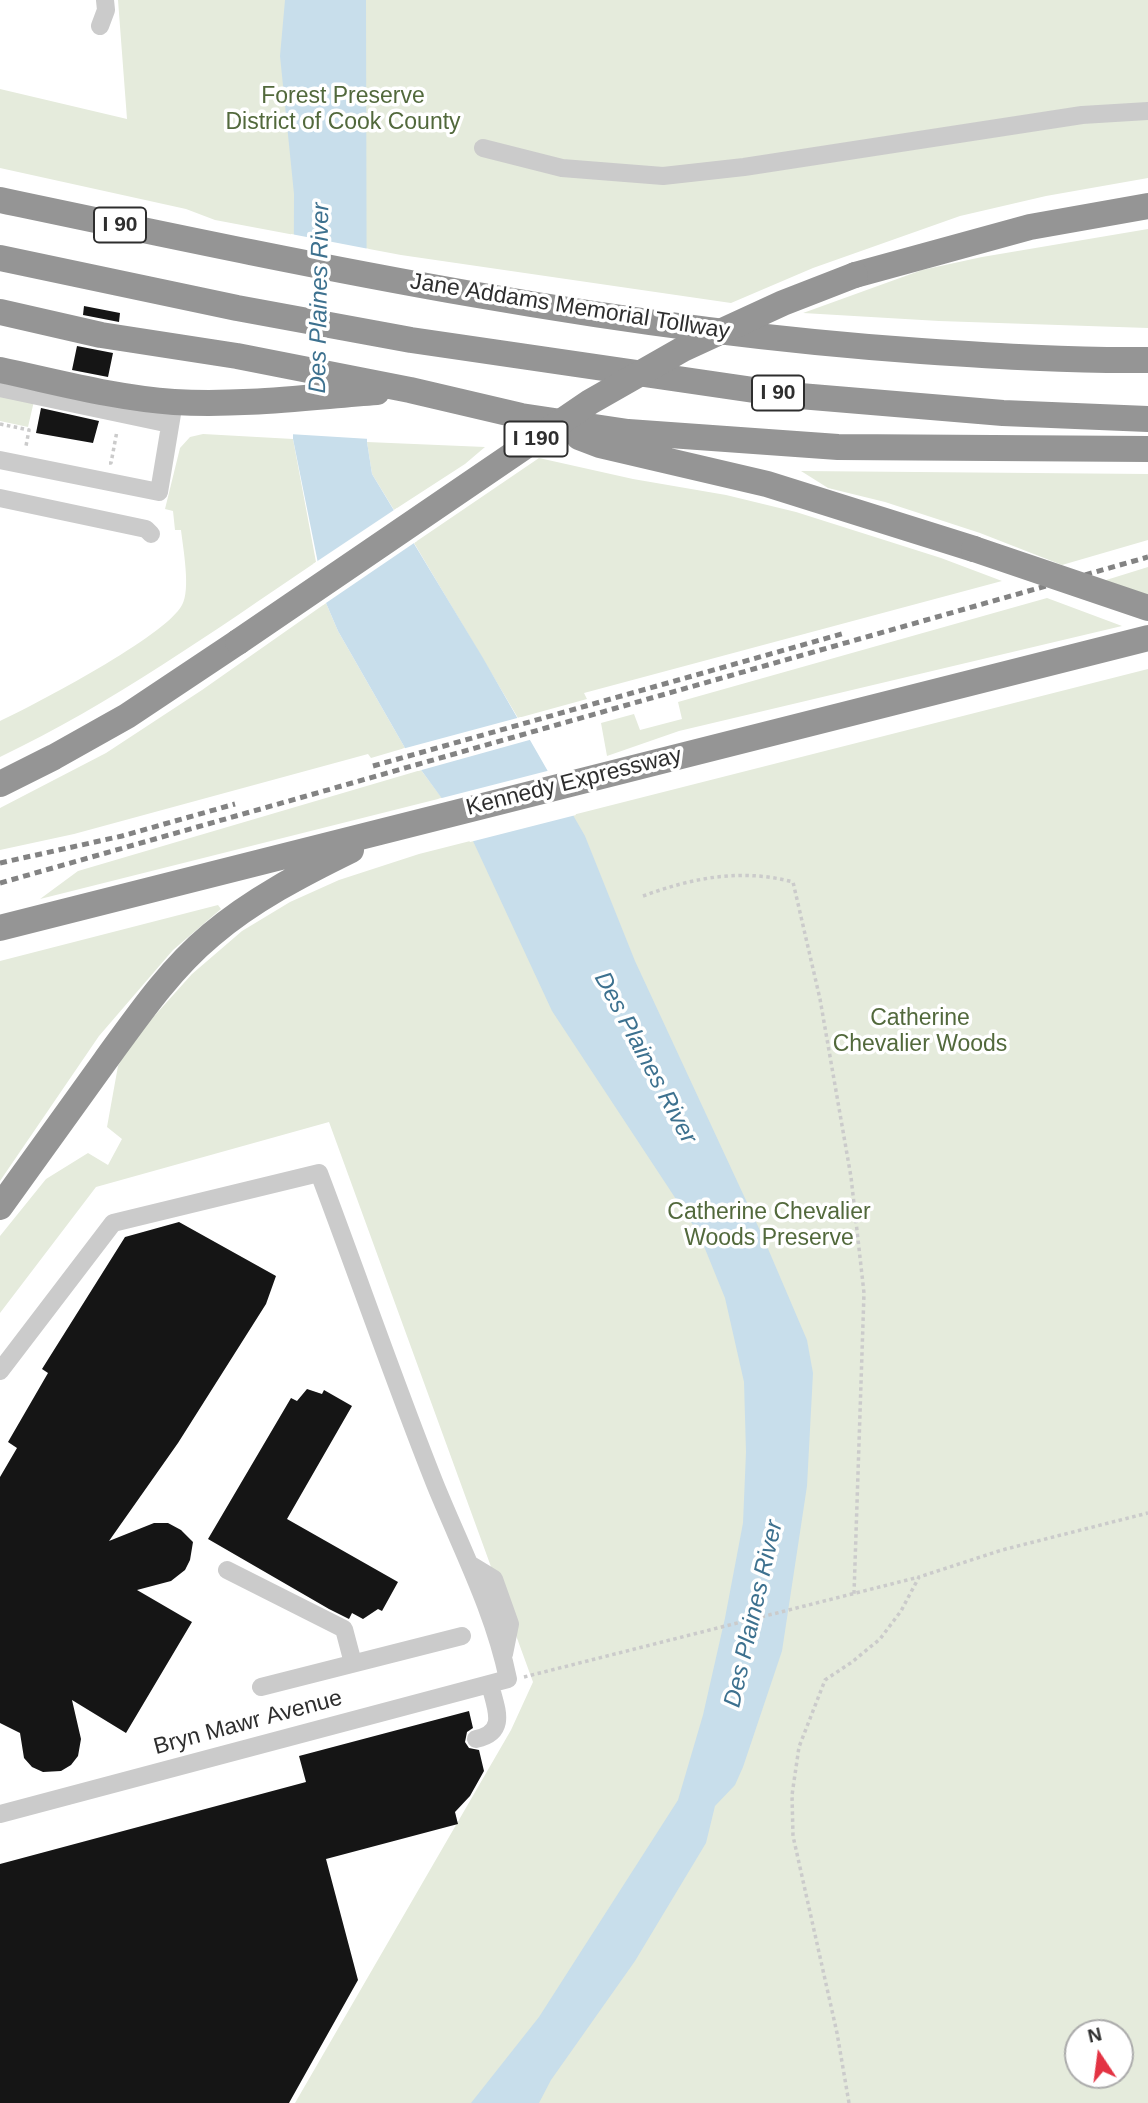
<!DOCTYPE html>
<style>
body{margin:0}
#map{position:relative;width:1148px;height:2103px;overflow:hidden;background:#fff;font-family:Helvetica,sans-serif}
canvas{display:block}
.north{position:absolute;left:1064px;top:2019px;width:70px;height:70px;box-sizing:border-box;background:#fff;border:2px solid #ababab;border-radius:50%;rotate:347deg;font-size:19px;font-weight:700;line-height:28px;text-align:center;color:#2e2e2e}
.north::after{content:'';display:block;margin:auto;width:24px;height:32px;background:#e33343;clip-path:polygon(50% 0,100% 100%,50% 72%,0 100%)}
</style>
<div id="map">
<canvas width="1148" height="2103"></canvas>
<div class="north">N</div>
</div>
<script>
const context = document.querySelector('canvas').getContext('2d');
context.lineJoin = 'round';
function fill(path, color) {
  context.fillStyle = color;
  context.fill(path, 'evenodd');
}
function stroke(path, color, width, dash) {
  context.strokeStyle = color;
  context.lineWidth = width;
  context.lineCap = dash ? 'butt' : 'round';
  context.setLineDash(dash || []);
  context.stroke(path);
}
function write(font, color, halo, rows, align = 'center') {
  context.font = font + ' Helvetica,sans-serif';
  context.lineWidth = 7;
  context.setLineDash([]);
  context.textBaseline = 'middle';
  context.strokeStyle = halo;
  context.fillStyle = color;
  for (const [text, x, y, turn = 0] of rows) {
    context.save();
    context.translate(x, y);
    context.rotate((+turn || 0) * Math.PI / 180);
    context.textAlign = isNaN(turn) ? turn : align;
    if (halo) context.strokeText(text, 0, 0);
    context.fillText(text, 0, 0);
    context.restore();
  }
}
const green = new Path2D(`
 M 118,0 L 1148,0 L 1148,178 L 1046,196 L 960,216 L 813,268 L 731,303 L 401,255 L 215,220 L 186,209 L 0,168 L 0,89 L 127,119 Z
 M 1148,229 L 1148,328 L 939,321 L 803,313 L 922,270 L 982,257 Z
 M 0,393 L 34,401 L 28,427 L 0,421 Z
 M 203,434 L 293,439 L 316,562 C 214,631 111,704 0,757 L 0,721 C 36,704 166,636 182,605 C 191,590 183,548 181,530 L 175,530 L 173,511 L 165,509 L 180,448 L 190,437 Z
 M 367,442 L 485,447 L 465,464 L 394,510 L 372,474 Z
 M 539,458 L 633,479 L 726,495 L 796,512 L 941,558 L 1002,581 L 584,693 L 587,699 L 518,718 L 414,543 Z
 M 801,471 L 1148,474 L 1148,540 L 1062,565 L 980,533 L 885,502 L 828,488 Z
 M 1148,567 L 1148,595 L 1103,581 Z
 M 1047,598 L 1122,626 L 679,731 L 607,756 L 601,723 L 634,714 L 640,730 L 682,719 L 678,702 Z
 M 326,603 L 338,631 L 405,748 L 371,758 L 368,754 L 74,834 L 0,850 L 0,808 L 106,753 L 202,690 Z
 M 1148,669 L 1148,2103 L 295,2103 L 511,1730 L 533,1682 L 329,1122 L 96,1187 L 0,1313 L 0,1236 L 46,1179 L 88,1153 L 108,1165 L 122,1139 L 107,1127 L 118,1066 L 130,1043 L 192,974 L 242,931 L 290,902 L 339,880 L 419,854 ZM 1078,2033 L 1120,2033 L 1120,2075 L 1078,2075 Z
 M 421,770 L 442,798 L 40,899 L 78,871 Z
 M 218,905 L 221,909 L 173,950 L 99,1036 L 0,1181 L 0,961 Z`);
const water = new Path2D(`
 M 285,0 L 366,0 L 367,442 L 372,474 L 483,658 L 585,836 L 635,961 L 763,1237 L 807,1340 L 813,1373 L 807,1486 L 782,1651 L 743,1767 L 735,1785 L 715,1806 L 706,1843 L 635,1961 L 551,2080 L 539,2103 L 471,2103 L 539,2017 L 678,1800 L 703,1715 L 725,1618 L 743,1523 L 746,1452 L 744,1382 L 725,1298 L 699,1234 L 552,1011 L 473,841 L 405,748 L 338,631 L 326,603 L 293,439 L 294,194 L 280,56 Z`);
const pier = new Path2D(`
 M 291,234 L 369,249 L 370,439 L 289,434 Z
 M 397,508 L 417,541 L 323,605 L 313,564 Z
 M 521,717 L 533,739 L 418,771 L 402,749 Z
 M 551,770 L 576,815 L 470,842 L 438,799 Z`);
const building = new Path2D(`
 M 84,306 L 120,313 L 119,322 L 83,315 Z
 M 77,346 L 113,353 L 108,377 L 72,370 Z
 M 41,408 L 99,421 L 93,443 L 36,433 Z
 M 179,1222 L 276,1276 L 266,1304 L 178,1443 L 109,1541 L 154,1523 L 168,1523 L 181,1530 L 193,1542 L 190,1560 L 185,1570 L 171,1581 L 137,1590 L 192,1622 L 126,1733 L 72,1700 L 81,1739 L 78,1756 L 71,1765 L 61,1771 L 43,1772 L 32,1767 L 24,1758 L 20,1733 L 0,1723 L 0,1477 L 17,1448 L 8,1442 L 48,1373 L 42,1369 L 125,1237 Z
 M 307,1389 L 322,1394 L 324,1390 L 352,1406 L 287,1519 L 398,1582 L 382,1611 L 378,1609 L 363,1619 L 352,1613 L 349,1619 L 329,1609 L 208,1539 L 291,1398 L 297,1401 Z
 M 469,1711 L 473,1728 L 467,1732 L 465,1742 L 469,1748 L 479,1750 L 484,1771 L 470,1796 L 455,1812 L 458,1824 L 326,1859 L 358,1980 L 289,2103 L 0,2103 L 0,1864 L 306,1782 L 299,1756 Z`);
const path = new Path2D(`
 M 0,424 L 29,430 L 26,446
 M 109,463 L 111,463 L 117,431
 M 643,896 C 692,878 741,868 793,882 L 820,999 L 851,1177 L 864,1293 L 854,1594
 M 524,1677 L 919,1577
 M 849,2103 L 837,2033 L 793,1836 L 792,1795 L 799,1747 L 825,1680 L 852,1662 L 880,1639 L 901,1611 L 919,1577 L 1002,1550 L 1148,1513`);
const minor = new Path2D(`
 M 100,26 L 106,10 L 105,0
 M 483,148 L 562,168 L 663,176 L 744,167 L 1082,115 L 1148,111
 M 0,388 L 170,424
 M 0,460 L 159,492 L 174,402
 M 0,498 L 146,529 L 151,534
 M 0,1371 L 113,1223 L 319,1173 C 358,1276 394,1381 435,1484 C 461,1548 494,1611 508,1679 L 0,1814
 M 471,1565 L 494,1579 L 510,1624 L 504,1654
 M 227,1570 L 344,1629 L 353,1663
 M 261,1687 L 462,1636
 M 476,1739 C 509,1732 495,1707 490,1684`);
const highway = new Path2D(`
 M 0,200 C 304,264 610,330 921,351 C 996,356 1073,361 1148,360
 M 0,258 L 237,308 L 411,340 L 788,395 L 1003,413 L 1148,419
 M 855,275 L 1030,227 L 1148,206
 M 0,312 L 101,335 L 237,356 L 410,390 L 521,416 L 628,432 L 838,447 L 1148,449
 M 0,370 C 57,382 115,398 174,402 C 241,406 309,397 377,392
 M 579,437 L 600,445 L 767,484 L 974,549
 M 0,784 L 54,757 L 127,716 L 238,642
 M 0,928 L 1148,638
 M 0,1207 C 35,1158 70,1110 105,1061 C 137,1017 169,970 211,935 C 252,900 302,874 351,850`);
const rail = new Path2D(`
 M 373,766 L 845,633
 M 0,863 L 122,836 L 235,804
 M 0,883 L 1148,557`);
const highwayBridge = new Path2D(`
 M 974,549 L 1148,608
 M 238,642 L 590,402 L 683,349 L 783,303 L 855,275`);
const shields = [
 [120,225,52],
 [778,393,52],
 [536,439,63]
];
const shieldNames = [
 ["I 90",120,225],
 ["I 90",778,393],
 ["I 190",536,439]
];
const parkNames = [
 ["Forest Preserve",343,97],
 ["District of Cook County",343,123],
 ["Catherine",920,1019],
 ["Chevalier Woods",920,1045],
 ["Catherine Chevalier",769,1213],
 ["Woods Preserve",769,1239]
];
const streetNames = [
 ["Jane Addams Memorial Tollway",570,307,9],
 ["Kennedy Expressway",574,782,-14],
 ["Bryn Mawr Avenue",248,1723,-15]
];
const waterNames = [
 ["Des Plaines River",320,298,-89],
 ["Des Plaines River",645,1058,62],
 ["Des Plaines River",754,1614,-77]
];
fill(green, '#e5ebdc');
fill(water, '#c8deeb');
fill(pier, '#fff');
fill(building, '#151515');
stroke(path, '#cbcbcb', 3.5, [3.5, 3.5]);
stroke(minor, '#cbcbcb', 18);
stroke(highway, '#959595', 26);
stroke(rail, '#838383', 5, [7, 5]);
stroke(highwayBridge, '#959595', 26);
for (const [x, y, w] of shields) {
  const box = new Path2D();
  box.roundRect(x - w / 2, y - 17.5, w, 35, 5);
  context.fillStyle = '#fff';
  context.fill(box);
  stroke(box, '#2e2e2e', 2);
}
write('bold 21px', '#2e2e2e', null, shieldNames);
write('23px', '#52693c', '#fff', parkNames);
write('23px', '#2e2e2e', '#fff', streetNames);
write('italic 24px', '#3d718f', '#fff', waterNames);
</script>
